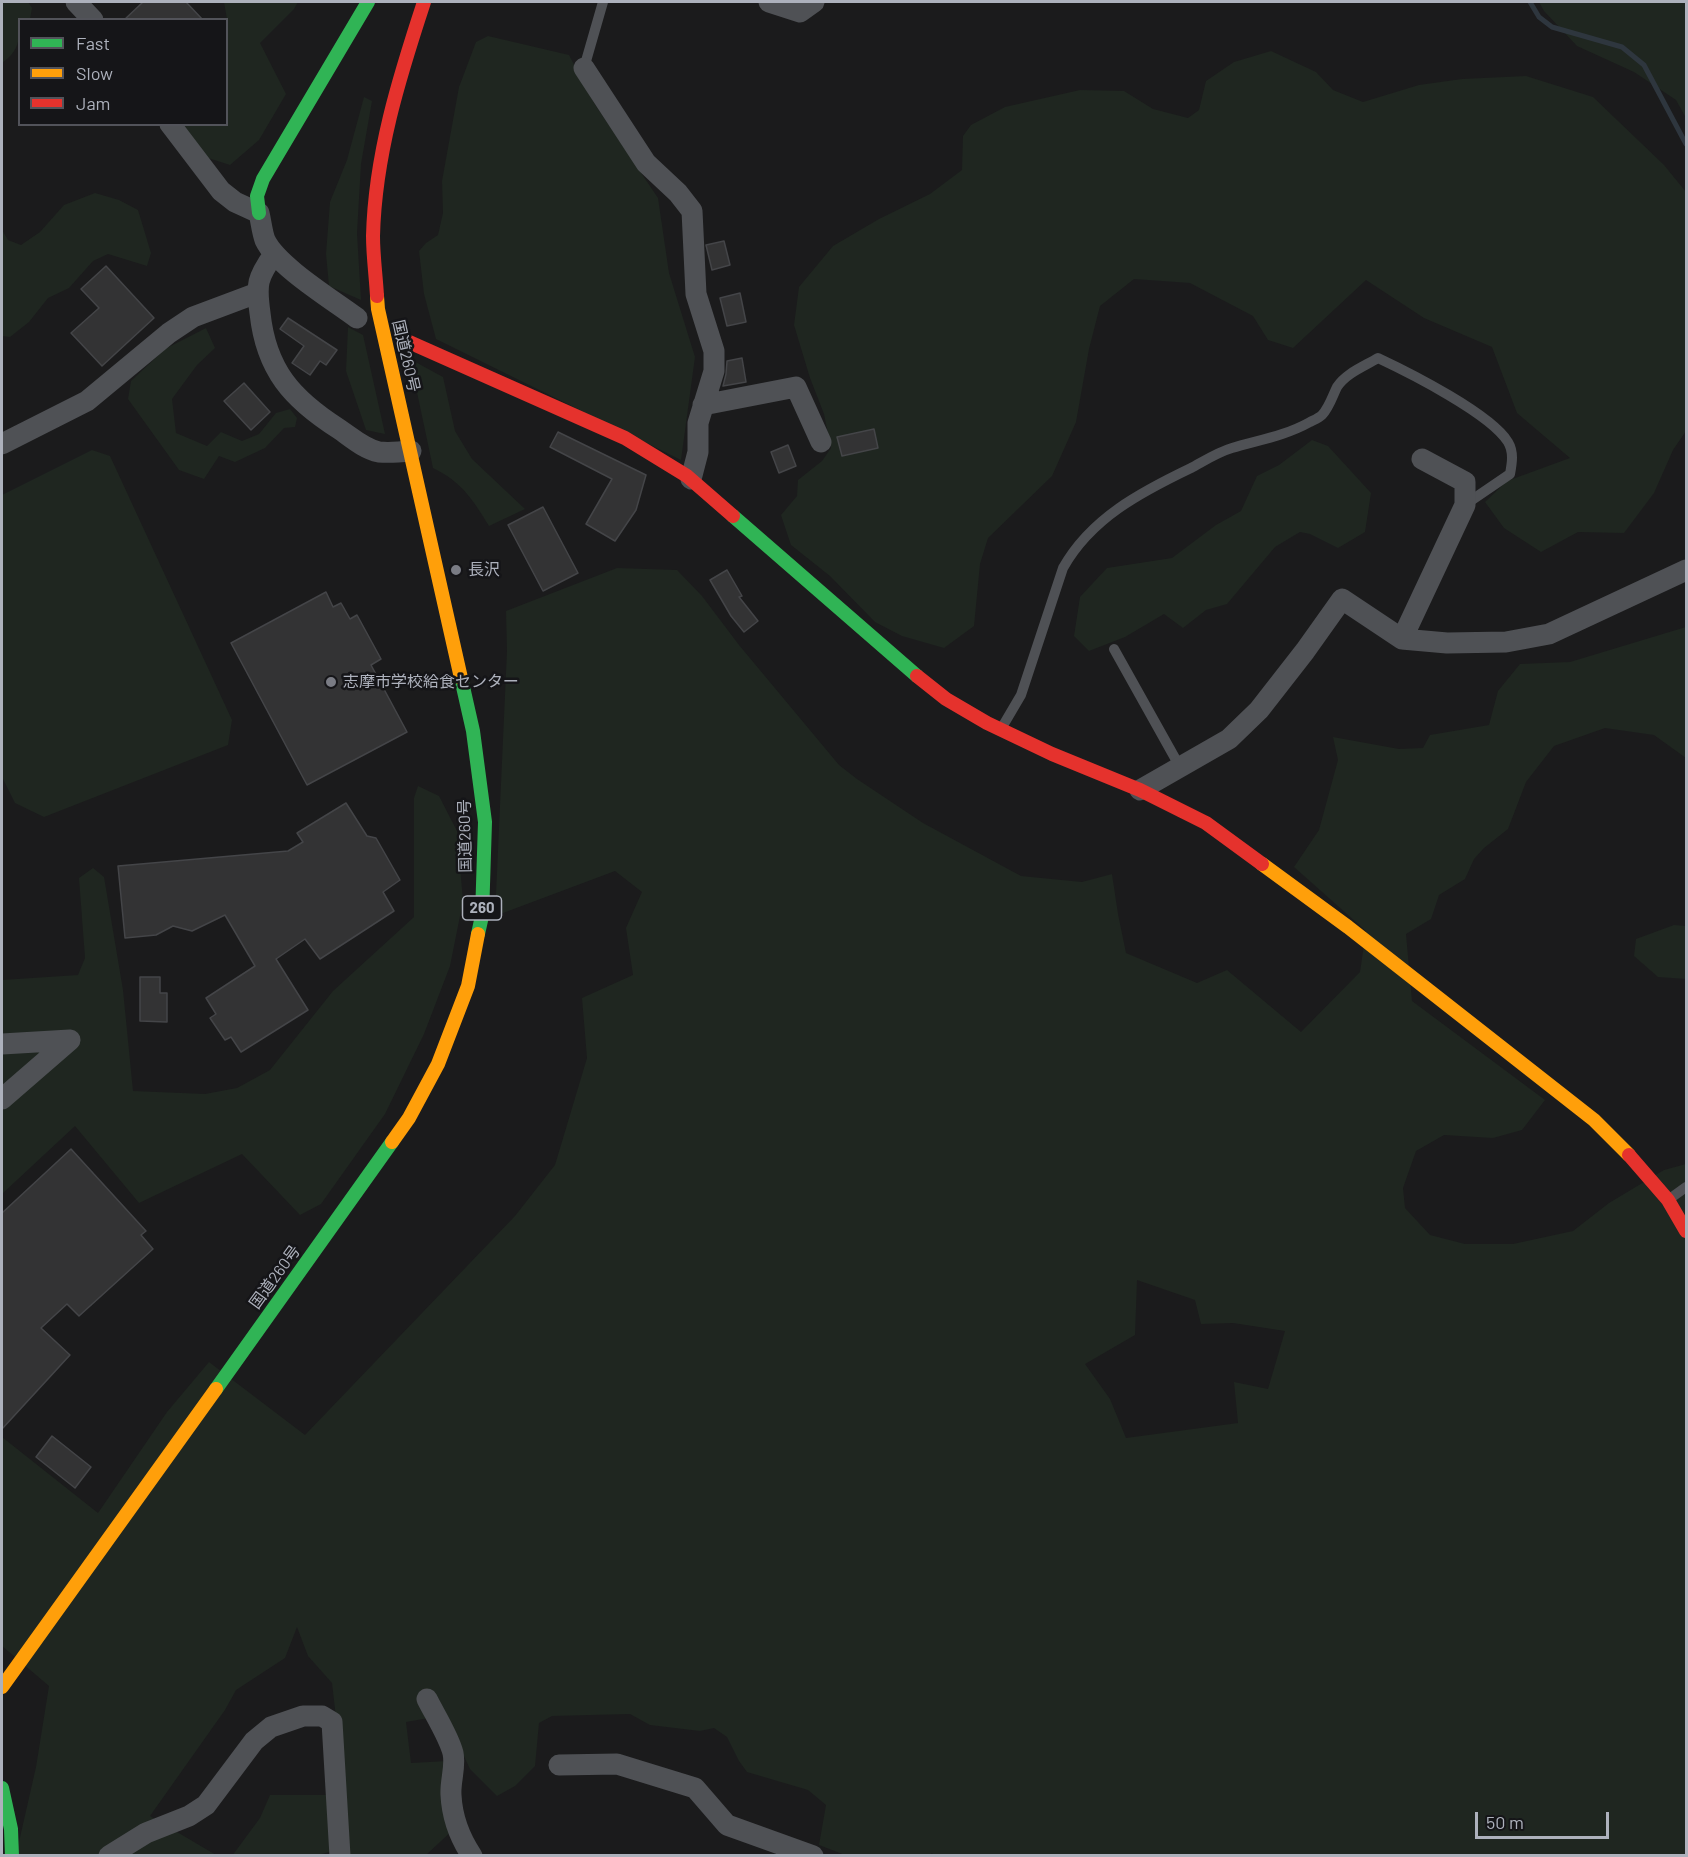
<!DOCTYPE html>
<meta charset="utf-8">
<style>
body{margin:0}
#map{position:relative;width:1688px;height:1857px;overflow:hidden;background:#1b1b1c;font-family:Barlow,sans-serif}
canvas{display:block}
.frame{position:absolute;inset:0;border:3px solid #adb1bc;pointer-events:none}
.legend{position:absolute;left:18px;top:18px;width:210px;height:108px;box-sizing:border-box;background:#151518;border:2px solid #52535a;margin:0;padding:8px 10px;list-style:none;font-size:18px;color:#adb1bc}
.legend li{display:flex;align-items:center;gap:12px;height:30px}
.legend b{width:30px;border:2px solid #52535a}
.scale{position:absolute;left:1475px;top:1812px;width:134px;height:27px;box-sizing:border-box;border:3px solid #adb1bc;border-top:0;padding-left:8px;font-size:18px;line-height:21px;white-space:nowrap;color:#adb1bc;-webkit-text-stroke:4px #151518;paint-order:stroke}
</style>
<div id="map">
<canvas width="1688" height="1857"></canvas>
<div class="frame"></div>
<ul class="legend">
<li><b style="height:8px;background:#30b455"></b>Fast</li>
<li><b style="height:8px;background:#ff9f0a"></b>Slow</li>
<li><b style="height:8px;background:#e5322d"></b>Jam</li>
</ul>
<div class="scale">50 m</div>
</div>
<script>
const context = document.querySelector('canvas').getContext('2d');
context.lineJoin = 'round';
function fill(path, color) {
  context.fillStyle = color;
  context.fill(path, 'evenodd');
}
function stroke(path, color, width, dash) {
  context.strokeStyle = color;
  context.lineWidth = width;
  context.lineCap = dash ? 'butt' : 'round';
  context.setLineDash(dash || []);
  context.stroke(path);
}
function write(font, color, halo, rows, align = 'center') {
  context.font = font + ' Barlow,"Noto Sans JP",sans-serif';
  context.lineWidth = 5;
  context.setLineDash([]);
  context.textBaseline = 'middle';
  context.strokeStyle = halo;
  context.fillStyle = color;
  for (const [text, x, y, turn = 0] of rows) {
    context.save();
    context.translate(x, y);
    context.rotate((+turn || 0) * Math.PI / 180);
    context.textAlign = isNaN(turn) ? turn : align;
    if (halo) context.strokeText(text, 0, 0);
    context.fillText(text, 0, 0);
    context.restore();
  }
}
const green = new Path2D(`
 M 2,2 L 28,2 L 32,8 L 30,19 L 20,20 C 20,39 19,51 2,63 Z
 M 224,2 L 298,2 L 294,9 L 260,43 L 286,94 L 259,140 L 230,165 L 205,157 L 182,125 L 226,124 L 226,28 L 228,25 Z
 M 1539,2 L 1686,2 L 1686,118 L 1676,100 L 1634,72 L 1577,46 L 1544,11 Z
 M 488,36 L 569,55 L 594,103 L 658,198 L 669,273 L 695,357 L 681,460 L 436,339 L 424,294 L 419,251 L 426,243 L 438,235 L 443,213 L 442,181 L 459,87 L 476,42 Z
 M 1271,51 L 1316,72 L 1333,90 L 1363,102 L 1419,85 L 1462,79 L 1526,76 L 1593,97 L 1664,165 L 1686,192 L 1686,431 L 1673,450 L 1654,493 L 1624,533 L 1578,532 L 1541,552 L 1504,528 L 1485,502 L 1507,481 L 1570,458 L 1517,413 L 1492,347 L 1424,318 L 1366,280 L 1293,348 L 1268,340 L 1253,316 L 1190,283 L 1134,279 L 1100,306 L 1089,349 L 1076,422 L 1052,476 L 988,538 L 980,564 L 974,626 L 944,648 L 902,636 L 875,622 L 830,576 L 791,545 L 781,515 L 797,496 L 798,480 L 822,461 L 831,448 L 824,414 L 810,378 L 794,325 L 799,287 L 833,246 L 879,219 L 930,194 L 962,170 L 963,136 L 971,125 L 1005,107 L 1080,90 L 1124,91 L 1153,109 L 1188,118 L 1199,110 L 1206,81 L 1234,62 Z
 M 364,97 L 372,101 L 361,164 L 357,233 L 361,300 L 329,286 L 326,254 L 330,202 L 347,160 Z
 M 95,193 L 119,200 L 138,210 L 151,253 L 147,266 L 108,254 L 93,261 L 69,288 L 48,298 L 29,322 L 10,337 L 2,336 L 2,230 L 8,240 L 21,245 L 40,232 L 64,205 Z
 M 348,327 L 363,335 L 385,434 L 366,430 L 346,371 Z
 M 206,328 L 215,348 L 197,365 L 172,399 L 176,433 L 207,446 L 221,432 L 242,441 L 259,434 L 276,413 L 290,409 L 297,418 L 295,427 L 284,428 L 265,448 L 235,462 L 219,456 L 204,479 L 179,470 L 128,399 L 131,381 L 165,349 Z
 M 410,359 L 443,377 L 455,431 L 472,459 L 525,509 L 489,526 C 473,500 462,482 433,468 Z
 M 1312,440 L 1328,446 L 1371,493 L 1365,532 L 1338,548 L 1310,534 L 1300,532 L 1275,547 L 1227,604 L 1206,610 L 1183,628 L 1164,614 L 1125,637 L 1089,651 L 1074,636 L 1080,597 L 1107,568 L 1172,558 L 1216,525 L 1241,511 L 1257,476 L 1279,465 Z
 M 92,450 L 110,456 L 232,720 L 228,745 L 44,817 L 15,803 L 2,777 L 2,495 Z
 M 617,568 L 677,570 L 702,596 L 739,645 L 839,765 L 857,779 L 923,823 L 1021,876 L 1082,882 L 1112,874 L 1118,914 L 1126,953 L 1197,983 L 1227,970 L 1301,1032 L 1360,972 L 1366,931 L 1294,867 L 1319,830 L 1338,760 L 1333,737 L 1399,749 L 1423,748 L 1430,735 L 1489,725 L 1498,691 L 1520,664 L 1570,662 L 1686,627 L 1686,758 L 1654,735 L 1605,728 L 1554,746 L 1526,782 L 1508,829 L 1484,848 L 1474,859 L 1465,879 L 1439,895 L 1431,919 L 1406,934 L 1412,1001 L 1545,1100 L 1522,1130 L 1493,1138 L 1444,1135 L 1416,1151 L 1403,1188 L 1405,1208 L 1430,1235 L 1465,1244 L 1513,1244 L 1573,1231 L 1609,1203 L 1664,1170 L 1686,1164 L 1686,1855 L 933,1856 L 932,1853 L 929,1856 L 845,1855 L 819,1845 L 826,1805 L 808,1790 L 747,1772 L 739,1761 L 727,1737 L 714,1728 L 700,1731 L 650,1725 L 630,1714 L 552,1716 L 539,1723 L 535,1766 L 515,1786 L 497,1796 L 470,1769 L 452,1731 L 440,1716 L 406,1722 L 411,1763 L 447,1761 L 454,1829 L 426,1855 L 349,1855 L 347,1812 L 332,1683 L 308,1656 L 297,1627 L 285,1658 L 236,1690 L 225,1710 L 150,1816 L 216,1855 L 16,1855 L 36,1767 L 49,1686 L 2,1646 L 2,1437 L 98,1513 L 167,1412 L 209,1362 L 305,1435 L 515,1216 L 555,1165 L 587,1058 L 582,998 L 633,975 L 626,928 L 642,892 L 615,871 L 495,916 L 507,651 L 506,611 ZM 1137,1280 L 1195,1300 L 1201,1324 L 1233,1323 L 1285,1331 L 1268,1389 L 1234,1382 L 1238,1423 L 1126,1438 L 1110,1399 L 1085,1364 L 1135,1335 Z
 M 418,786 L 439,796 L 457,831 L 463,901 L 450,966 L 424,1034 L 385,1114 L 321,1204 L 300,1215 L 242,1154 L 139,1203 L 75,1126 L 2,1194 L 2,980 L 78,975 L 85,958 L 79,878 L 93,868 L 104,877 L 123,990 L 133,1091 L 205,1094 L 237,1088 L 270,1070 L 333,991 L 414,917 L 414,798 Z
 M 1674,925 L 1686,926 L 1686,979 L 1658,977 L 1634,956 L 1636,939 Z
 M 270,1795 L 332,1795 L 333,1851 L 314,1856 L 232,1856 L 260,1818 Z`);
const stream = new Path2D(`
 M 1530,2 L 1539,17 L 1552,27 L 1622,47 L 1644,65 L 1686,144`);
const building = new Path2D(`
 M 143,2 L 186,2 L 203,20 L 124,20 Z
 M 724,241 L 730,265 L 712,270 L 706,245 Z
 M 106,266 L 154,318 L 102,366 L 71,333 L 99,308 L 81,289 Z
 M 740,293 L 746,322 L 727,326 L 720,298 Z
 M 288,318 L 337,350 L 326,365 L 320,361 L 310,375 L 292,363 L 304,346 L 280,329 Z
 M 742,358 L 746,382 L 723,386 L 726,374 L 727,361 Z
 M 244,383 L 270,412 L 251,430 L 224,401 Z
 M 874,429 L 878,448 L 842,456 L 837,437 Z
 M 558,432 L 646,475 L 636,510 L 615,541 L 586,524 L 612,479 L 550,447 Z
 M 788,445 L 796,466 L 779,473 L 771,452 Z
 M 543,507 L 578,573 L 543,591 L 508,525 Z
 M 727,570 L 742,596 L 739,597 L 758,621 L 744,632 L 731,616 L 710,580 Z
 M 326,592 L 333,607 L 341,603 L 350,619 L 357,615 L 381,659 L 371,665 L 407,732 L 307,785 L 231,643 Z
 M 346,803 L 367,836 L 376,838 L 400,880 L 383,892 L 394,911 L 320,959 L 305,939 L 276,959 L 308,1010 L 241,1052 L 231,1037 L 225,1040 L 210,1018 L 216,1014 L 206,998 L 255,966 L 225,915 L 192,931 L 173,926 L 156,935 L 125,938 L 118,866 L 288,851 L 303,842 L 297,833 Z
 M 140,977 L 160,977 L 160,993 L 167,993 L 167,1022 L 140,1021 Z
 M 71,1149 L 146,1231 L 141,1235 L 153,1249 L 79,1316 L 67,1304 L 41,1328 L 70,1355 L 2,1429 L 2,1213 Z
 M 52,1436 L 91,1467 L 75,1488 L 36,1457 Z`);
const lane = new Path2D(`
 M 584,68 L 603,2
 M 1114,649 L 1180,767
 M 1001,729 L 1021,695 L 1063,568 C 1091,518 1141,492 1191,468 C 1204,461 1218,452 1232,448 C 1259,440 1285,436 1310,422 C 1314,420 1319,418 1322,415 C 1329,408 1333,395 1337,387 C 1346,373 1365,366 1378,358 C 1410,373 1491,414 1508,442 C 1514,452 1512,463 1510,474 L 1466,504
 M 1668,1200 L 1686,1187`);
const street = new Path2D(`
 M 76,2 L 93,20
 M 769,2 L 800,12 L 814,2
 M 584,68 L 646,163 L 678,193 L 692,211 L 696,294 L 714,351 L 714,371 L 698,423 L 698,452 L 691,479
 M 170,124 L 221,191 L 235,202 L 259,213 C 261,221 262,232 265,240 C 277,266 333,300 357,318
 M 274,254 C 257,278 256,284 260,313 C 266,370 292,399 339,429 C 351,437 364,449 379,452 C 389,453 401,452 411,451
 M 703,405 L 796,387 L 821,442
 M 2,444 L 87,401 L 169,333 L 193,317 L 257,293
 M 1402,639 L 1465,505 L 1465,482 L 1422,459
 M 1140,790 L 1229,739 L 1259,710 L 1305,651 L 1342,599 L 1402,639 L 1447,643 L 1506,642 L 1549,634 L 1686,570
 M 2,1044 L 70,1040
 M 2,1099 L 70,1040
 M 427,1699 C 435,1715 449,1737 453,1753 C 456,1767 450,1781 451,1795 C 452,1816 460,1838 472,1856
 M 559,1765 L 617,1764 L 695,1788 L 727,1825 L 813,1856
 M 109,1856 L 146,1833 L 189,1816 L 206,1805 L 254,1741 L 271,1727 L 303,1716 L 322,1716 L 332,1722 L 340,1856`);
const fast = new Path2D(`
 M 259,213 L 257,196 L 263,179 L 368,2
 M 733,516 L 917,676
 M 461,678 L 473,731 L 485,822 L 482,916 L 478,934
 M 216,1389 L 392,1142
 M 2,1788 L 11,1829 L 12,1856`);
const slow = new Path2D(`
 M 377,296 L 378,309 L 461,678
 M 1262,864 L 1348,927 L 1594,1120 L 1629,1155
 M 392,1142 L 409,1118 L 438,1064 L 468,986 L 478,934
 M 2,1687 L 216,1389`);
const jam = new Path2D(`
 M 377,296 C 376,277 373,256 373,236 C 375,155 399,78 424,2
 M 409,342 L 625,438 L 687,476 L 733,516
 M 917,676 L 946,699 L 987,723 L 1052,754 L 1140,790 L 1206,823 L 1262,864
 M 1629,1155 L 1668,1200 L 1686,1231`);
const markers = [
 [456,570,6,"#7a7c84"],
 [331,682,6,"#7a7c84"]
];
const shields = [
 [482,908,39]
];
const shieldNames = [
 ["260",482,908]
];
const streetNames = [
 ["国道260号",406,356,77],
 ["国道260号",465,836,-91],
 ["国道260号",275,1277,-54]
];
const poiNames = [
 ["長沢",468,570],
 ["志摩市学校給食センター",343,682]
];
fill(green, '#1f2620');
stroke(stream, '#2e363e', 5);
fill(building, '#333334');
stroke(building, '#444548', 1.5);
stroke(lane, '#4f5155', 10);
stroke(street, '#4f5155', 21);
stroke(fast, '#30b455', 14);
stroke(slow, '#ff9f0a', 14);
stroke(jam, '#e5322d', 14);
for (const [x, y, r, color] of markers) {
  const dot = new Path2D();
  dot.arc(x, y, r, 0, 2 * Math.PI);
  context.fillStyle = color;
  context.fill(dot);
  stroke(dot, '#151518', 2);
}
for (const [x, y, w] of shields) {
  const box = new Path2D();
  box.roundRect(x - w / 2, y - 12, w, 24, 4.5);
  context.fillStyle = '#151518';
  context.fill(box);
  stroke(box, '#adb1bc', 1.5);
}
write('bold 15px', '#adb1bc', null, shieldNames);
write('16px', '#adb1bc', '#151518', streetNames);
write('16px', '#adb1bc', '#151518', poiNames, 'left');
</script>
